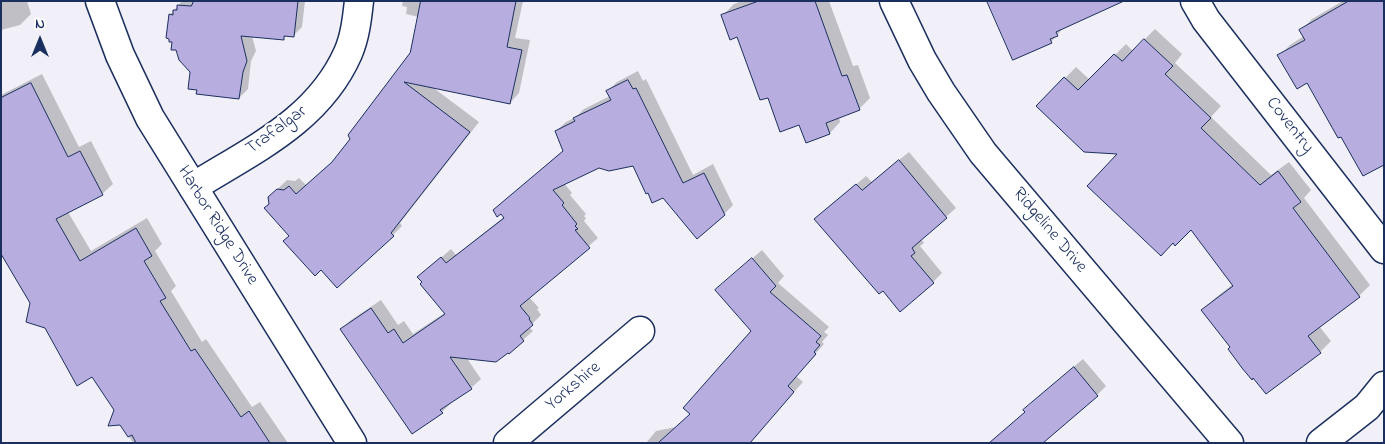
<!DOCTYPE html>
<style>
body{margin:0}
#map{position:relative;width:1385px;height:444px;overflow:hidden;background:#f1eff8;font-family:"Indie Flower",sans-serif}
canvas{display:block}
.frame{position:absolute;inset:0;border:2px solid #1b2f5e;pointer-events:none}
.north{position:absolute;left:15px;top:15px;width:50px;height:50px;-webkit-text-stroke:4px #fff;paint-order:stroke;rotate:0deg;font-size:14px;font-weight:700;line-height:20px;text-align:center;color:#1b2f5e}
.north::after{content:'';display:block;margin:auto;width:18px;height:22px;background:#1b2f5e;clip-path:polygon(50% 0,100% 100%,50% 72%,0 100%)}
</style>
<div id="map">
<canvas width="1385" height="444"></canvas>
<div class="frame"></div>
<div class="north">N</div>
</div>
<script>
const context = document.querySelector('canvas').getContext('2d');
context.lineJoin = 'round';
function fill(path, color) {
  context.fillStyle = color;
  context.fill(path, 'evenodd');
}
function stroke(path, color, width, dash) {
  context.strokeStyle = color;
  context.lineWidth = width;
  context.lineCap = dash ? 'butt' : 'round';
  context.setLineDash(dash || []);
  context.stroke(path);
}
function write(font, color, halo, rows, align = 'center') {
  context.font = font + ' "Indie Flower",sans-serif';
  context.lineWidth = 4.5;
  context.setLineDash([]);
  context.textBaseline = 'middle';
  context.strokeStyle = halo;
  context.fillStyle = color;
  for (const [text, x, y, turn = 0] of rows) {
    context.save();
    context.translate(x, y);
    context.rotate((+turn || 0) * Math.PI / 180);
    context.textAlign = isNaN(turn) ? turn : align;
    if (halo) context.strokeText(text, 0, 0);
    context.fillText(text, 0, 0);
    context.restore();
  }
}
const shadow = new Path2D(`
 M 1,1 L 27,1 L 31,14 L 20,25 L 1,30 Z
 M 182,1 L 305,1 L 302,27 L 293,36 L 287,35 L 283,39 L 252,36 L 256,51 L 251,61 L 248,89 L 239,98 L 198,89 L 170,15 Z
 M 403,1 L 523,1 L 515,38 L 530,40 L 519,93 L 510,103 L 431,86 L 479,122 L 400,223 L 402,226 L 393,235 L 290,236 L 270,204 L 269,197 L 287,180 L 295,181 L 299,178 L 306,185 L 336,159 L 411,54 L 419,17 L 406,14 L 407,7 L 402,6 Z
 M 742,1 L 829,1 L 853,66 L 858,65 L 870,98 L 859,109 L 839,117 L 840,122 L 830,133 L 768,96 L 738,36 L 723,15 L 734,4 Z
 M 988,1 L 1065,26 L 1051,42 Z
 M 1343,1 L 1384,1 L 1307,82 L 1279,56 L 1290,45 L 1304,36 L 1301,30 L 1312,19 Z
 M 1155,29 L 1182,54 L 1175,63 L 1221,106 L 1211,117 L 1271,175 L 1289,162 L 1311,190 L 1304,198 L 1370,285 L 1359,296 L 1319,326 L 1331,341 L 1320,352 L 1231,347 L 1203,310 L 1214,299 L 1233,284 L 1191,228 L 1120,153 L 1038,106 L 1076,67 L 1090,80 L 1126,44 L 1133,51 Z
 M 638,71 L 643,81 L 646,79 L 693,175 L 713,164 L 733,205 L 724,214 L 663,196 L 634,165 L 599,167 L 564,183 L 572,193 L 570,195 L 586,214 L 584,216 L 586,218 L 584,221 L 598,238 L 529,297 L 539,308 L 537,309 L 541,315 L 529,327 L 533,331 L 523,340 L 466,357 L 481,379 L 471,388 L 450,402 L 451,403 L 442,412 L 342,329 L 351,320 L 381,300 L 398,325 L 404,321 L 413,334 L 446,312 L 419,277 L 451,249 L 456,255 L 505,216 L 502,213 L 494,210 L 564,150 L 556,131 L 566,122 L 576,117 L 584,109 L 610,96 L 608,91 L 617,82 Z
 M 42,74 L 79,147 L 91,141 L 113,184 L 102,194 L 68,212 L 91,251 L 147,218 L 162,244 L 155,251 L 176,286 L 171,291 L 202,342 L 206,339 L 252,407 L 260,402 L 288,443 L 133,443 L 121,424 L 116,410 L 92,376 L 31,304 L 1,252 L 1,95 Z
 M 909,152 L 956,208 L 921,239 L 924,243 L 920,246 L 942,273 L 933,282 L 883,289 L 816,219 L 866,176 L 872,182 Z
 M 762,250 L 784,276 L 778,283 L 829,327 L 824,332 L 828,335 L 822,342 L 824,344 L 796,376 L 803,382 L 749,443 L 646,443 L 656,431 L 676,427 L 691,414 L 753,331 L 726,281 Z
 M 1083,359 L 1106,386 L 1097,395 L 1041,443 L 989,443 L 1026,412 L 1033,401 Z`);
const building = new Path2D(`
 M 194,1 L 298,1 L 294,37 L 284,36 L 284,40 L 241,36 L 247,61 L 243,72 L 239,99 L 196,94 L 197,90 L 188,89 L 190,72 L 179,60 L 176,50 L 171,50 L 172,42 L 169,42 L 169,39 L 166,38 L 169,14 L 173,15 L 173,10 L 177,10 L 177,5 L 191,6 Z
 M 421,1 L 516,1 L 507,47 L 522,50 L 510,104 L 404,82 L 470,132 L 391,233 L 394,236 L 337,288 L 321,270 L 315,276 L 283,241 L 289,236 L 264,208 L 269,204 L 268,197 L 277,189 L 284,190 L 289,186 L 296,194 L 332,162 L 350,139 L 348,135 L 410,53 Z
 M 759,1 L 815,1 L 842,76 L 847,75 L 860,110 L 826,123 L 830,134 L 806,143 L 799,125 L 780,132 L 768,98 L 760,100 L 737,37 L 730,40 L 721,15 Z
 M 987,1 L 1124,1 L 1056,32 L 1058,36 L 1050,39 L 1052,43 L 1013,60 Z
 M 1349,1 L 1384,1 L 1384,165 L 1363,176 L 1341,137 L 1338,138 L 1307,83 L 1297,89 L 1277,55 L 1305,40 L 1299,30 Z
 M 1144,39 L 1173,66 L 1165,74 L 1211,118 L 1201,128 L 1260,185 L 1278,171 L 1301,202 L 1293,208 L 1360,297 L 1308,336 L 1321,353 L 1266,394 L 1253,378 L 1252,380 L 1242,368 L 1228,349 L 1230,347 L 1201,310 L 1233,286 L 1191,230 L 1175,246 L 1173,243 L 1161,256 L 1087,186 L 1117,154 L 1084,152 L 1036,106 L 1064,77 L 1078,90 L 1114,54 L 1122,61 Z
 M 628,80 L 633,89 L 636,88 L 683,183 L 704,173 L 725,215 L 697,239 L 663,198 L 652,203 L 648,193 L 646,194 L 633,166 L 609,171 L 599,168 L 553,190 L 564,203 L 562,205 L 577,224 L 575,226 L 578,229 L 575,230 L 590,248 L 520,306 L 530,318 L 529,319 L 533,325 L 520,336 L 524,341 L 509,354 L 508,353 L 496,362 L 450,357 L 472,389 L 440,410 L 443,413 L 412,434 L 340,329 L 371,308 L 388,333 L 394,329 L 403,343 L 445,314 L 420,284 L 422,282 L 417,277 L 441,257 L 446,263 L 504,218 L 501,214 L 497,217 L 493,210 L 563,151 L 555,131 L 575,121 L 573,118 L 611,100 L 606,91 Z
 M 31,83 L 68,157 L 80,151 L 103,195 L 56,219 L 80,261 L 136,228 L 152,256 L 144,261 L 166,298 L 160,301 L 191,351 L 195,349 L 241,417 L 249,411 L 270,443 L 136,443 L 132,435 L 128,437 L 120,425 L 108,426 L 114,410 L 92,377 L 77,386 L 45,328 L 26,322 L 30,303 L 1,254 L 1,98 Z
 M 899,160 L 947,218 L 912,248 L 915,253 L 911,256 L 934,283 L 900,312 L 883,291 L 879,294 L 814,219 L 856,184 L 862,190 Z
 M 752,258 L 776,286 L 770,292 L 821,336 L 816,342 L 820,345 L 814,352 L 816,354 L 788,386 L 794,392 L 750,443 L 658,443 L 690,414 L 683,408 L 751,331 L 715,290 Z
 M 1074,367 L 1098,396 L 1043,443 L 989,443 L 1025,412 L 1023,410 Z`);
const street = new Path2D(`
 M 1195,1 L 1206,20 L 1384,249
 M 193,187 C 252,150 318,121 348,53 C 355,37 357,19 359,1
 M 508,443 L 640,331
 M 1321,443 L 1367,407 L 1384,386`);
const secondary = new Path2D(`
 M 100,1 L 120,55 L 150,118 L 352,443
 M 894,1 L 922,60 L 941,92 L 983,153 L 1229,443`);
const streetNames = [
 ["Coventry",1289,126,52],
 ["Trafalgar",277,131,-36],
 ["Harbor Ridge Drive",217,226,58],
 ["Ridgeline Drive",1049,231,50],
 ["Yorkshire",574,387,-40]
];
fill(shadow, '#0003');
fill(building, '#b7adde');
stroke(building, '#1b2f5e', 1);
stroke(street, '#1b2f5e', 31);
stroke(secondary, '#1b2f5e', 31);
stroke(street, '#fff', 28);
stroke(secondary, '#fff', 28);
write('18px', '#1b2f5e', '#fff', streetNames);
</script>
